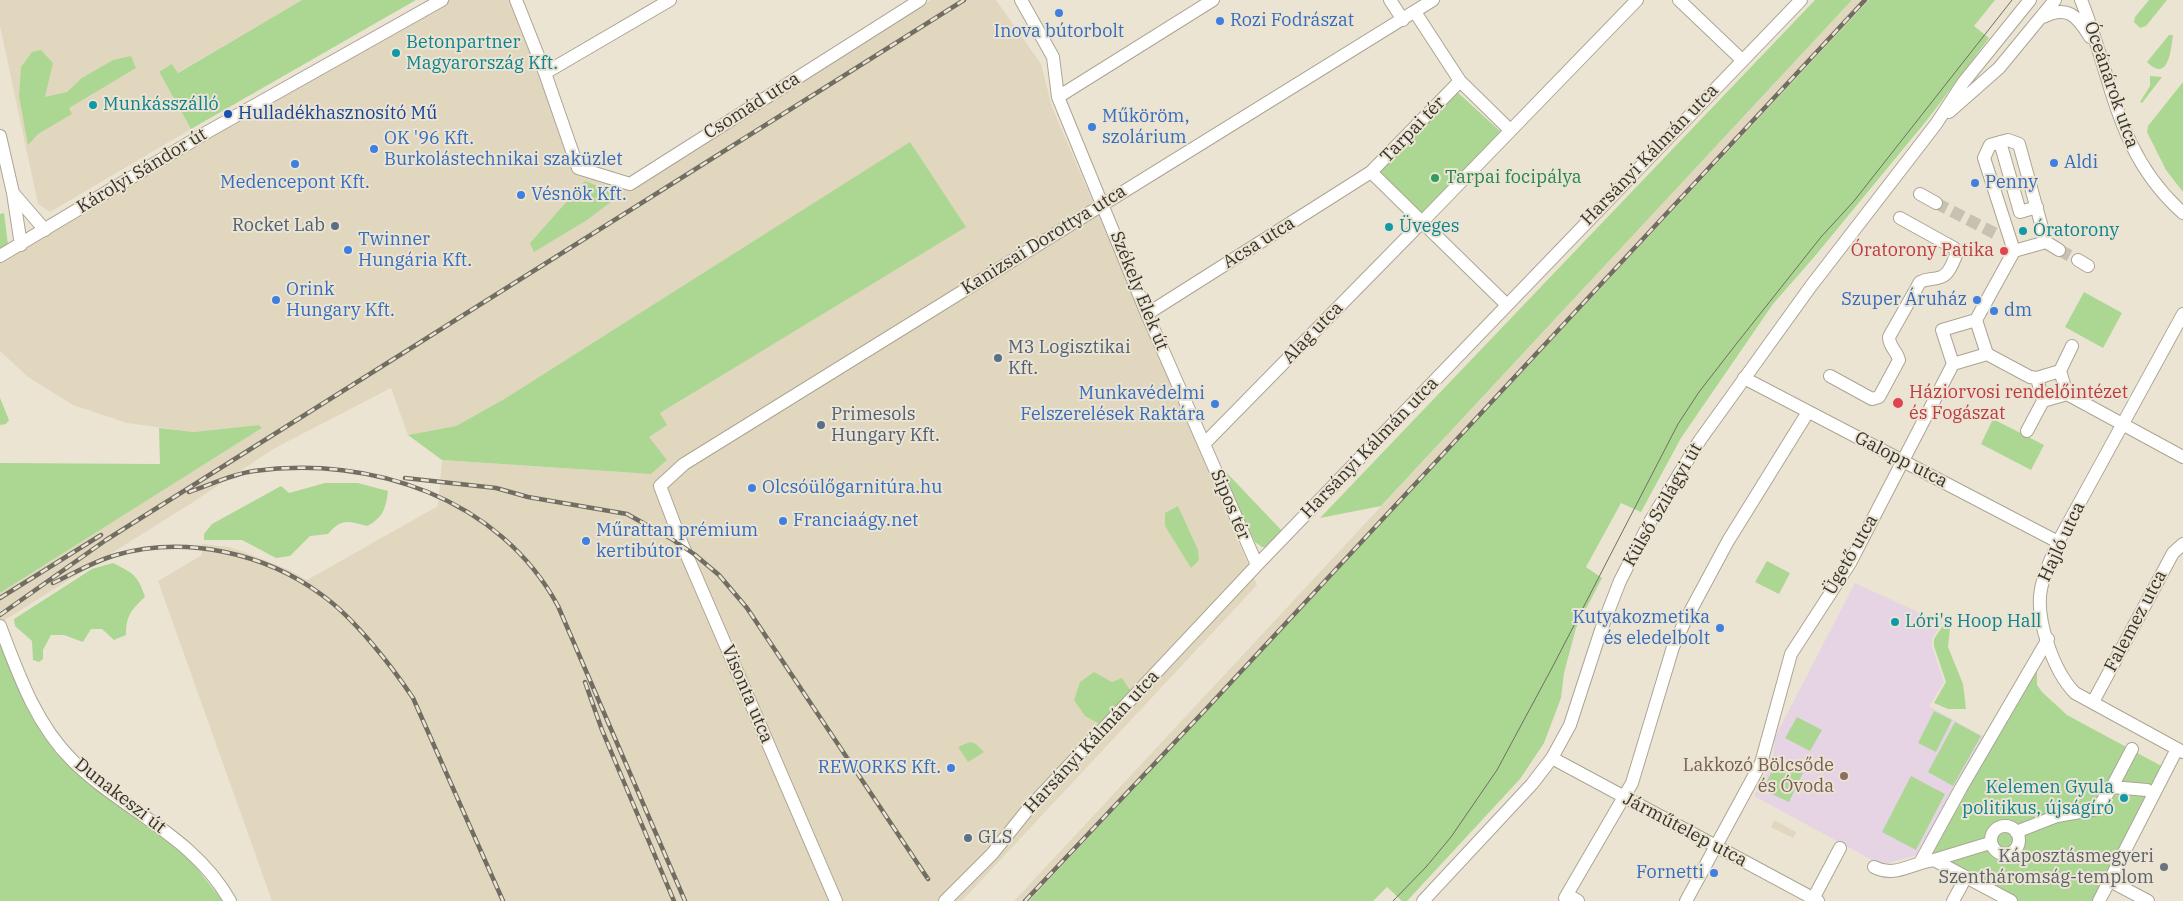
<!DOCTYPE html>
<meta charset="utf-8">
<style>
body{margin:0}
canvas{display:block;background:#ebe4d2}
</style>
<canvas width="2183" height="901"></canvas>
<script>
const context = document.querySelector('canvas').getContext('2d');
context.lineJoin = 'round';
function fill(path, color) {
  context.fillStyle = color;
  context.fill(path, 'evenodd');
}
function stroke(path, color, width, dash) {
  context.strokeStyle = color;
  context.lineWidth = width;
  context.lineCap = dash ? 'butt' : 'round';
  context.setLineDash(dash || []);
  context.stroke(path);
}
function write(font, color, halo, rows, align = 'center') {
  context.font = font + ' "IBM Plex Serif",serif';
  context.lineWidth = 4;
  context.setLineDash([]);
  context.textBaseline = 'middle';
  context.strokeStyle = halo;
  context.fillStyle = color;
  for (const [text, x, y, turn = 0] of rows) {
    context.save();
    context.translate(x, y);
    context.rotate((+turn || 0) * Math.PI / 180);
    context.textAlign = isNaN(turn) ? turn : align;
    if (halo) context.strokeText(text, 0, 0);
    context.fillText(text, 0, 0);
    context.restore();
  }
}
const built = new Path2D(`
 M 0,0 L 302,0 L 177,73 L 159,73 L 191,129 L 50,212 L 38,204 L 0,26 Z
 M 441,0 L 514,0 L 579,171 L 631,187 L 931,0 L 996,0 L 1041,64 L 1052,107 L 1257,585 L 962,901 L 272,901 L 158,581 L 202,555 L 202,544 L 229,547 L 244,552 L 289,570 L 307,580 L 438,506 L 442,460 L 651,474 L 649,436 L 660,413 L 965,227 L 506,398 L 456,426 L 408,435 L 391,388 L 275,448 L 187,506 L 0,623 L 0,593 L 262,428 L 259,425 L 194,432 L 127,423 L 73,405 L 28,377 L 0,351 L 0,261 Z
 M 1852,0 L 1869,0 L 1029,901 L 1014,901 Z
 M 1774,820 L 1796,832 L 1793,838 L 1771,827 Z`);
const education = new Path2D(`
 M 1855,583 L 1942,623 L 1932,639 L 1932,647 L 1944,682 L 1929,706 L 1984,737 L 1918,855 L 1881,865 L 1754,796 L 1773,760 L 1775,737 Z`);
const green = new Path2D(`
 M 302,0 L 416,0 L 191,129 L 159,72 L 172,64 L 178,73 Z
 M 1815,0 L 1852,0 L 1381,506 L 1320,518 Z
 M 1869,0 L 1995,0 L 1974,26 L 1989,38 L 1927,120 L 1815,256 L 1773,304 L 1681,438 L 1641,512 L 1621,503 L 1586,567 L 1602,578 L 1576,628 L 1564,673 L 1561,698 L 1544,743 L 1520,779 L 1407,901 L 1402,901 L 1387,887 L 1373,901 L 1029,901 Z
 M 2149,0 L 2167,0 L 2146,26 L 2140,28 L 2134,22 L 2135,17 Z
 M 2169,35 L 2173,35 C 2171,48 2169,84 2147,62 Z
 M 41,50 L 53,63 L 45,97 L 67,92 L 82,78 L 113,60 L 131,56 L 136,68 L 69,108 L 72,114 L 38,134 L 28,145 L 19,96 L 21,67 L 32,52 Z
 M 2150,76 L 2162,77 L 2142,103 L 2140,102 L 2150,86 Z
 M 2183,82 L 2183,192 L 2166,170 L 2147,132 L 2148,126 Z
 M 1455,90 L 1501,132 L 1422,217 L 1376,174 Z
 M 910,142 L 966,227 L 660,413 L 667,425 L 649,437 L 667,460 L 651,474 L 442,460 L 408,435 L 456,426 L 506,398 Z
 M 585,181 L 620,195 L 587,220 L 534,252 L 530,243 Z
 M 4,213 L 8,245 L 0,249 L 0,214 Z
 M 2084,292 L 2122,313 L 2103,348 L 2065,327 Z
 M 0,398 L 9,420 L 6,424 L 0,425 Z
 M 1993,419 L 2044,445 L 2031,470 L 1981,444 Z
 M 259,425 L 262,428 L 0,593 L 0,463 L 160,464 L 159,428 L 194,432 Z
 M 1225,471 L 1284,533 L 1270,548 L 1262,547 L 1255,542 L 1221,475 Z
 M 325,483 L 358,483 L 388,491 C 386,508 383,518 367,526 C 349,521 341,518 328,534 L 310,536 L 290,556 L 276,558 L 242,540 L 204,540 L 204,534 L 212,524 L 281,486 L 289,493 Z
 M 1178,506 L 1198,550 L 1199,560 L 1191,568 L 1165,526 L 1165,513 Z
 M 1767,561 L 1790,573 L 1779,594 L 1755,582 Z
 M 113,563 C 133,573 138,575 145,597 C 131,610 126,616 126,635 L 114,640 L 102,629 L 91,629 L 83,642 L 64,635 L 51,635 L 43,650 L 43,659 L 39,662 L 33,660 L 32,641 L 15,626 L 14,619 L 92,569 Z
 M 1944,624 L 1950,628 L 1948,647 L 1963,684 L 1966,709 L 1948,709 L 1934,703 L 1946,682 L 1934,646 L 1934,639 Z
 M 0,644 L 18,688 L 40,727 L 150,827 L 189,859 L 223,901 L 0,901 Z
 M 2037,657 L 2037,685 L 2042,692 L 2067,715 L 2167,769 L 2099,901 L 2011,901 L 1934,860 L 1921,861 Z
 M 1094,672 L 1112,682 L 1122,678 L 1132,693 L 1103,726 L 1085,716 L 1074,700 L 1080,682 Z
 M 1934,711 L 1952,720 L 1936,752 L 1918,743 Z
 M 1797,717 L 1822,730 L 1810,751 L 1785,738 Z
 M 1955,722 L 1981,736 L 1953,786 L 1928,772 Z
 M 970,742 L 976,744 L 984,752 L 968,762 L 958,747 Z
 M 1777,760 L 1803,773 L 1789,802 L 1763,790 Z
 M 1911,776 L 1945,794 L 1916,850 L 1882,832 Z`);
const minorTunnel = new Path2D(`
 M 1936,203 L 2000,236
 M 2059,250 L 2078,260`);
const minor = new Path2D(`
 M 516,0 L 545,73 L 578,168 L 630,184 L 920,0
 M 1021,0 L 1053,57 L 1058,97 L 1147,314 L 1257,565
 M 1390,0 L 1403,20
 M 1679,0 L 1742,60
 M 2081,0 C 2113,78 2115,153 2183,213
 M 1415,12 L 1460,81
 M 2043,17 C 2067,5 2077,15 2090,37
 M 545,73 L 670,0
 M 1058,97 L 1213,0
 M 1949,112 L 1999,68 L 2055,0
 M 1510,130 L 1460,81 L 1371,172 L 1422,222 L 1637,0
 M 0,136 L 13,193 L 21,245
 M 2008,140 L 2019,144 L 2046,242 L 2014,251 L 1984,158 L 1990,145 Z
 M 2000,142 L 2020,212 L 2037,207
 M 13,193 L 45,230
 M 1920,194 L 1936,203
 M 2046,242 L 2059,250
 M 0,256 L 209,131 L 442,0
 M 2078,260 L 2088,266
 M 1147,314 L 1371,172
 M 2183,314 L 2058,542 C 2052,557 2044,573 2041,589 C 2035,619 2054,672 2075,693 L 2183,752
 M 1976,320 L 2014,251
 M 1987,354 L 1953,364 L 1942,330 L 1976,320 L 1987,354 L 2030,377 L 2037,378
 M 2060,371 L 2067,394 L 2043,401 L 2037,378 Z
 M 2060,371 L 2072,346
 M 1830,376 L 1872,399 L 1879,397 L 1899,360 C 1897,351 1889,347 1889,337 L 1920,282 C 1928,278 1933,280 1941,277 C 1949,275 1954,260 1957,253 L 1954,248 L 1900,218
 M 1744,378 L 2058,542
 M 2067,394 L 2183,457
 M 2027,431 L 2043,401
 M 1204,444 L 1422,222 L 1507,305
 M 0,626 C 18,673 35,723 72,760 C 122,810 194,836 230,901
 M 2093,702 L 2173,553 L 2183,544
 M 1552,758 L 1818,901
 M 2112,787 L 2147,790 L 2153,794
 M1991 840a14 14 0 1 1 28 0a14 14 0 1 1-28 0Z
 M 2016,832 L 2057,816 L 2097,809 L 2112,787 L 2132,749
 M 1934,860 L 1990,843
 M 1921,861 L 1961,788 L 2048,639
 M 1874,867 C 1895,878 1911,863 1934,860 L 2011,901
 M 2110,881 L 2148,901
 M 836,901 L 682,544 L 660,486 L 684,464 L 1433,0
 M 945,901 L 992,854 L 1029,808 L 1257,565 L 1801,0
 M 1423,901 L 1532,784 L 1552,758 L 1570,725 L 1601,630 L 1620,581 L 1651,520 L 1700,440 L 1811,286 L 1936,124 L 1963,83 L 2030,0
 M 1578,901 L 1573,898 L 1565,898 L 1632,783 L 1673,647 L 1685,621 L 1728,541 L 1808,412
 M 1686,901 L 1761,763 L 1791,654 L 1850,563 L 1953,364
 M 1812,901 L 1840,848
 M 1953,901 L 1966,877
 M 2099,901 L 2177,749`);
const tram = new Path2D(`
 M 1393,901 L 1426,867 L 1451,837 L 1497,770 L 1553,666 L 1678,424 L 1699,392 L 1737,343 L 1821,237 L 1854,201 L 2012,0`);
const rail = new Path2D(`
 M 405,478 L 496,488 L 528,497 L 627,514 L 670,538 L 694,554 L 719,575 L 747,608 L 928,879
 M 189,492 C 210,485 232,474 254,471 C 370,455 500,498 558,606 L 685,901
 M 53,583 C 73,574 94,561 116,555 C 185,535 265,553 322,595 C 354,618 391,665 413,698 L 503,901
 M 0,598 L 101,535
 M 0,615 L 106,540 L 964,0
 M 585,682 L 602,730 L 674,901
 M 1025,901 L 1208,707 L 1865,0`);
const markers = [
 [1059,13,5,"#3f7fe0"],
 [1220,21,5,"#3f7fe0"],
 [396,53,5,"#0f9aa8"],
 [93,105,5,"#0f9aa8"],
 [228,114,5,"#1a4fb4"],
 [1092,127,5,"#3f7fe0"],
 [374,149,5,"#3f7fe0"],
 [2054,163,5,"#3f7fe0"],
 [295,164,5,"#3f7fe0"],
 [1435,178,5,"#2e9e5b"],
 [1975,183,5,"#3f7fe0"],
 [521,195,5,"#3f7fe0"],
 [335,226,5,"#5c6f8a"],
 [1389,227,5,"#0f9aa8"],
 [2023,231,5,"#0f9aa8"],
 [348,250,5,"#3f7fe0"],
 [2004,251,5,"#e0444e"],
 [276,300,5,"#3f7fe0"],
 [1977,300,5,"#3f7fe0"],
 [1994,311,5,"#3f7fe0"],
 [998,358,5,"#5c6f8a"],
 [1898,403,6,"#e0444e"],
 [1215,404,5,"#3f7fe0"],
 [821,425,5,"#5c6f8a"],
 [752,488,5,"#3f7fe0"],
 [783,521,5,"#3f7fe0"],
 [586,541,5,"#3f7fe0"],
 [1895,622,5,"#0f9aa8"],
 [1720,628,5,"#3f7fe0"],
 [951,768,5,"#3f7fe0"],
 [1844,776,5,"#8d6e63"],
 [2124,798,5,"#0f9aa8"],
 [968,838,5,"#5c6f8a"],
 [2164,867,5,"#6b7280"],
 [1714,873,5,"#3f7fe0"]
];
const shopNames = [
 ["Rozi Fodrászat",1230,21],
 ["Inova bútorbolt",1059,32,"center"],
 ["Műköröm,",1102,117],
 ["szolárium",1102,138],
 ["OK '96 Kft.",384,139],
 ["Burkolástechnikai szaküzlet",384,160],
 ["Aldi",2064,163],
 ["Medencepont Kft.",295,183,"center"],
 ["Penny",1985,183],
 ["Vésnök Kft.",531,195],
 ["Twinner",358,240],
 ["Hungária Kft.",358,261],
 ["Orink",286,290],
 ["Hungary Kft.",286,311],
 ["Szuper Áruház",1967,300,"right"],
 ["dm",2004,311],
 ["Munkavédelmi",1205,394,"right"],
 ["Felszerelések Raktára",1205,415,"right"],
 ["Olcsóülőgarnitúra.hu",762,488],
 ["Franciaágy.net",793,521],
 ["Műrattan prémium",596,531],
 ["kertibútor",596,552],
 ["Kutyakozmetika",1710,618,"right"],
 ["és eledelbolt",1710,639,"right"],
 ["REWORKS Kft.",941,768,"right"],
 ["Fornetti",1704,873,"right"]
];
const cultureNames = [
 ["Betonpartner",406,43],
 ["Magyarország Kft.",406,64],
 ["Munkásszálló",103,105],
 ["Üveges",1399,227],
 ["Óratorony",2033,231],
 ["Lóri's Hoop Hall",1905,622],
 ["Kelemen Gyula",2114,788,"right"],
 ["politikus, újságíró",2114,809,"right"]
];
const streetNames = [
 ["Óceánárok utca",2111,85,71],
 ["Csomád utca",752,106,-32],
 ["Tarpai tér",1413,130,-46],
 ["Harsányi Kálmán utca",1650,155,-46],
 ["Károlyi Sándor út",142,171,-31],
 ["Kanizsai Dorottya utca",1044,240,-32],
 ["Acsa utca",1259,243,-32],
 ["Székely Elek út",1139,291,68],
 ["Alag utca",1313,333,-46],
 ["Harsányi Kálmán utca",1370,448,-46],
 ["Galopp utca",1901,460,27],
 ["Sipos tér",1230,505,67],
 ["Külső Szilágyi út",1663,505,-60],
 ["Hajló utca",2062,542,-65],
 ["Ügető utca",1851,555,-60],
 ["Falemez utca",2136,621,-62],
 ["Visonta utca",747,694,67],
 ["Harsányi Kálmán utca",1092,742,-47],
 ["Dunakeszi út",120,796,38],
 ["Járműtelep utca",1685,830,28]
];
const transitNames = [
 ["Hulladékhasznosító Mű",238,114]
];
const leisureNames = [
 ["Tarpai focipálya",1445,178]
];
const serviceNames = [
 ["Rocket Lab",325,226,"right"],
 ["M3 Logisztikai",1008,348],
 ["Kft.",1008,369],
 ["Primesols",831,415],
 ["Hungary Kft.",831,436],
 ["GLS",978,838]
];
const healthNames = [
 ["Óratorony Patika",1994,251],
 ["Háziorvosi rendelőintézet",1909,393,"left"],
 ["és Fogászat",1909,414,"left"]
];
const educationNames = [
 ["Lakkozó Bölcsőde",1834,766],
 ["és Óvoda",1834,787]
];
const worshipNames = [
 ["Káposztásmegyeri",2154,857],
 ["Szentháromság-templom",2154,878]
];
fill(built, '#e1d7be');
fill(education, '#e6d4e5');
fill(green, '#acd793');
stroke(minorTunnel, '#c7c1b1', 12, [12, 6]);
stroke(minor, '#aca594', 14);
stroke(minor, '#fff', 12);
stroke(tram, '#716d62', 1);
stroke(rail, '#716d62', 4.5);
stroke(rail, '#ebe4d2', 2.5, [8]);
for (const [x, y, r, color] of markers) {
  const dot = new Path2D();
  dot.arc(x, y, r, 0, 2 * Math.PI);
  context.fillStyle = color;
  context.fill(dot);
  stroke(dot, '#ebe4d2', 2);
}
write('18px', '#366cbe', '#ebe4d2', shopNames, 'left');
write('18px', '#0d838f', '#ebe4d2', cultureNames, 'left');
write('18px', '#36332c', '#ebe4d2', streetNames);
write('18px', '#164399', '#ebe4d2', transitNames, 'left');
write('18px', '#27864d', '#ebe4d2', leisureNames, 'left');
write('18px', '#4e5e75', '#ebe4d2', serviceNames, 'left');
write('18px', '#be3a42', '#ebe4d2', healthNames, 'right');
write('18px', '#785e54', '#ebe4d2', educationNames, 'right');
write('18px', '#5b616d', '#ebe4d2', worshipNames, 'right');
</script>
